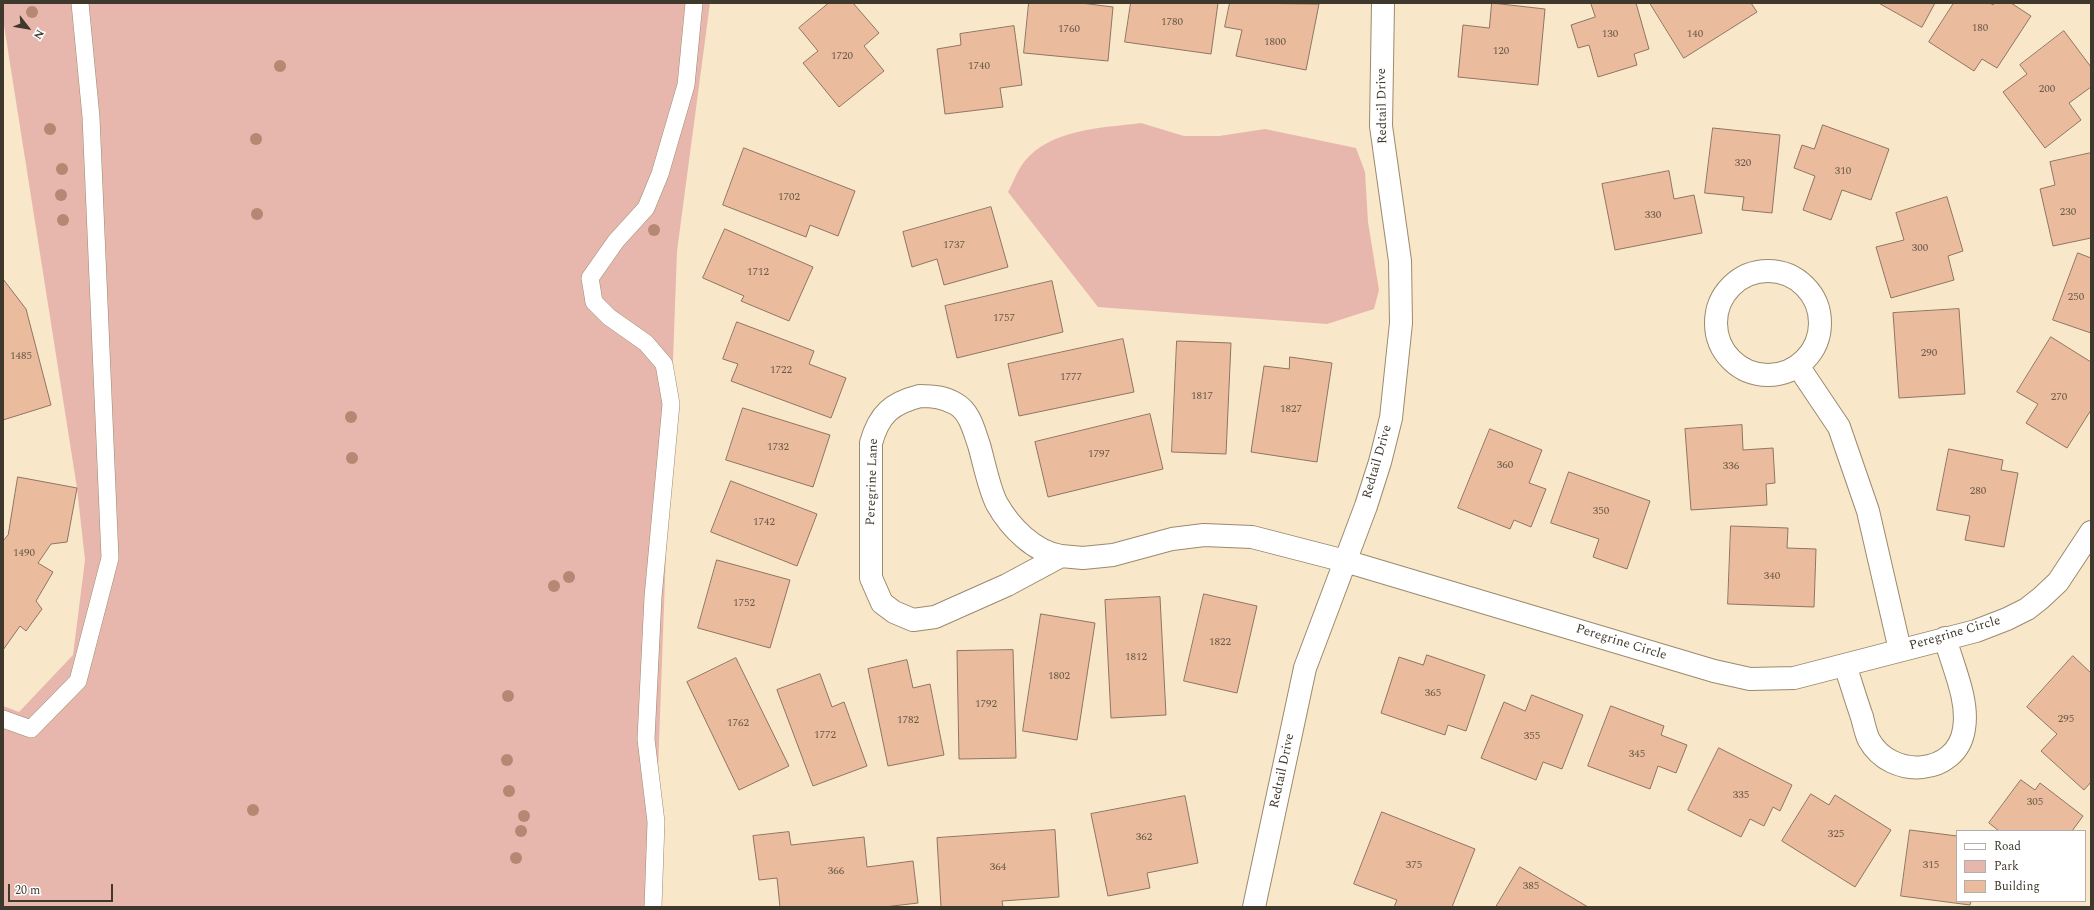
<!DOCTYPE html>
<style>
body{margin:0}
#map{position:relative;width:2094px;height:910px;overflow:hidden;background:#f9e7c9;font-family:Spectral,serif}
canvas{display:block}
.frame{position:absolute;inset:0;border:4px solid #3f382c;pointer-events:none}
.legend{position:absolute;left:1956px;top:830px;width:130px;height:72px;box-sizing:border-box;background:#fff;border:1px solid #b2afab;margin:0;padding:5px 7px;list-style:none;font-size:12px;color:#3f382c}
.legend li{display:flex;align-items:center;gap:8px;height:20px}
.legend b{width:20px;border:1px solid #b2afab}
.north{position:absolute;left:8px;top:8px;width:40px;height:40px;-webkit-text-stroke:3px #fff;paint-order:stroke;rotate:121deg;font-size:11px;font-weight:700;line-height:16px;text-align:center;color:#3f382c}
.north::after{content:'';display:block;margin:auto;width:14px;height:18px;background:#3f382c;clip-path:polygon(50% 0,100% 100%,50% 72%,0 100%)}
.scale{position:absolute;left:8px;top:884px;width:105px;height:18px;box-sizing:border-box;border:2px solid #3f382c;border-top:0;padding-left:5px;font-size:12px;line-height:14px;white-space:nowrap;color:#3f382c;-webkit-text-stroke:3px #fff;paint-order:stroke}
</style>
<div id="map">
<canvas width="2094" height="910"></canvas>
<div class="frame"></div>
<ul class="legend">
<li><b style="height:5px;background:#fff"></b>Road</li>
<li><b style="height:11px;background:#e7b7ad"></b>Park</li>
<li><b style="height:11px;background:#eabc9d"></b>Building</li>
</ul>
<div class="north">N</div>
<div class="scale">20 m</div>
</div>
<script>
const context = document.querySelector('canvas').getContext('2d');
context.lineJoin = 'round';
function fill(path, color) {
  context.fillStyle = color;
  context.fill(path, 'evenodd');
}
function stroke(path, color, width, dash) {
  context.strokeStyle = color;
  context.lineWidth = width;
  context.lineCap = dash ? 'butt' : 'round';
  context.setLineDash(dash || []);
  context.stroke(path);
}
function write(font, color, halo, rows, align = 'center') {
  context.font = font + ' Spectral,serif';
  context.lineWidth = 3;
  context.setLineDash([]);
  context.textBaseline = 'middle';
  context.strokeStyle = halo;
  context.fillStyle = color;
  for (const [text, x, y, turn = 0] of rows) {
    context.save();
    context.translate(x, y);
    context.rotate((+turn || 0) * Math.PI / 180);
    context.textAlign = isNaN(turn) ? turn : align;
    if (halo) context.strokeText(text, 0, 0);
    context.fillText(text, 0, 0);
    context.restore();
  }
}
const green = new Path2D(`
 M 3,3 L 710,3 L 677,251 L 653,907 L 3,907 L 3,706 L 19,712 L 73,655 L 85,560 L 77,488 L 3,19 Z
 M 1141,123 L 1184,136 L 1219,136 L 1265,129 L 1356,148 L 1365,172 L 1368,222 L 1379,290 L 1374,309 L 1327,324 L 1098,307 L 1008,192 C 1013,183 1017,171 1024,162 C 1050,129 1102,128 1141,123 Z`);
const building = new Path2D(`
 M 829,3 L 853,3 L 879,33 L 864,46 L 884,71 L 839,107 L 803,63 L 818,51 L 799,28 Z
 M 1029,3 L 1081,3 L 1113,7 L 1108,61 L 1024,53 Z
 M 1131,3 L 1218,3 L 1211,54 L 1125,42 Z
 M 1230,3 L 1319,4 L 1306,70 L 1236,56 L 1242,30 L 1225,27 Z
 M 1492,3 L 1545,9 L 1538,85 L 1458,77 L 1463,25 L 1489,28 Z
 M 1591,3 L 1636,3 L 1649,49 L 1634,54 L 1637,65 L 1598,77 L 1589,45 L 1578,48 L 1571,25 L 1595,17 Z
 M 1650,3 L 1751,3 L 1757,12 L 1684,58 Z
 M 1879,3 L 1935,3 L 1922,27 Z
 M 1954,3 L 1990,3 L 1993,5 L 1994,3 L 2011,3 L 2031,16 L 1997,68 L 1982,59 L 1974,71 L 1929,42 Z
 M 1014,26 L 1022,85 L 1000,88 L 1003,107 L 945,114 L 937,49 L 961,45 L 960,34 Z
 M 2064,31 L 2091,67 L 2091,87 L 2069,103 L 2081,120 L 2045,148 L 2003,92 L 2027,74 L 2020,65 Z
 M 1823,125 L 1889,149 L 1871,200 L 1842,190 L 1831,220 L 1803,210 L 1815,176 L 1794,168 L 1802,145 L 1814,149 Z
 M 1713,128 L 1780,135 L 1772,213 L 1742,210 L 1744,197 L 1705,193 Z
 M 744,148 L 855,191 L 838,236 L 810,225 L 806,237 L 723,205 Z
 M 2091,153 L 2091,238 L 2053,246 L 2040,189 L 2055,185 L 2050,162 Z
 M 1669,171 L 1674,199 L 1694,195 L 1702,233 L 1615,250 L 1602,184 Z
 M 1947,197 L 1963,251 L 1948,256 L 1954,280 L 1891,298 L 1876,247 L 1904,240 L 1896,213 Z
 M 991,207 L 1008,267 L 944,285 L 937,259 L 912,267 L 903,232 Z
 M 725,229 L 813,267 L 789,321 L 741,301 L 744,296 L 703,278 Z
 M 2078,253 L 2091,258 L 2091,333 L 2053,320 Z
 M 3,279 L 26,309 L 51,405 L 3,420 Z
 M 1052,281 L 1063,332 L 957,358 L 945,306 Z
 M 1959,309 L 1965,394 L 1899,398 L 1893,313 Z
 M 737,322 L 814,351 L 809,364 L 846,378 L 831,418 L 731,381 L 738,364 L 723,359 Z
 M 2051,337 L 2091,362 L 2091,410 L 2067,448 L 2026,423 L 2038,404 L 2017,392 Z
 M 1123,339 L 1134,392 L 1019,416 L 1008,364 Z
 M 1177,341 L 1231,343 L 1226,454 L 1172,452 Z
 M 1290,357 L 1332,363 L 1317,462 L 1251,452 L 1264,366 L 1289,369 Z
 M 743,408 L 830,435 L 813,487 L 726,460 Z
 M 1150,414 L 1163,469 L 1048,497 L 1035,442 Z
 M 1742,425 L 1743,450 L 1773,448 L 1775,483 L 1766,484 L 1767,505 L 1691,510 L 1685,429 Z
 M 1490,429 L 1542,450 L 1529,483 L 1546,489 L 1531,527 L 1514,520 L 1510,529 L 1458,508 Z
 M 1949,449 L 2003,460 L 2001,470 L 2018,473 L 2004,547 L 1965,540 L 1970,516 L 1937,510 Z
 M 1569,472 L 1650,501 L 1627,569 L 1593,557 L 1599,539 L 1551,523 Z
 M 18,477 L 77,488 L 67,542 L 51,544 L 38,563 L 53,572 L 36,601 L 42,609 L 26,631 L 20,626 L 3,650 L 3,541 L 8,535 Z
 M 731,481 L 817,514 L 797,566 L 711,532 Z
 M 1731,526 L 1788,528 L 1787,548 L 1816,549 L 1814,607 L 1728,604 Z
 M 717,560 L 790,580 L 770,648 L 698,628 Z
 M 1204,594 L 1257,606 L 1237,693 L 1184,681 Z
 M 1160,597 L 1166,715 L 1111,718 L 1105,600 Z
 M 1041,614 L 1095,623 L 1077,740 L 1023,731 Z
 M 1013,650 L 1016,758 L 959,759 L 957,651 Z
 M 1427,655 L 1485,675 L 1466,731 L 1448,725 L 1445,735 L 1381,713 L 1399,657 L 1423,665 Z
 M 2073,656 L 2091,673 L 2091,782 L 2084,790 L 2041,751 L 2057,734 L 2027,707 Z
 M 736,658 L 789,766 L 739,790 L 687,682 Z
 M 907,660 L 913,688 L 930,684 L 944,755 L 888,766 L 868,669 Z
 M 820,674 L 832,707 L 844,702 L 867,766 L 813,786 L 777,690 Z
 M 1532,695 L 1583,715 L 1562,769 L 1543,762 L 1536,780 L 1481,758 L 1504,702 L 1525,711 Z
 M 1611,706 L 1664,726 L 1661,735 L 1687,745 L 1676,773 L 1658,766 L 1650,789 L 1588,766 Z
 M 1719,748 L 1792,785 L 1780,811 L 1773,807 L 1764,826 L 1750,819 L 1741,837 L 1688,810 Z
 M 2021,780 L 2035,790 L 2040,783 L 2083,816 L 2072,831 L 1999,831 L 1989,823 Z
 M 1811,794 L 1829,805 L 1835,795 L 1891,830 L 1855,887 L 1782,841 Z
 M 1185,796 L 1198,863 L 1147,873 L 1150,888 L 1108,896 L 1091,814 Z
 M 1382,812 L 1475,849 L 1452,907 L 1394,907 L 1397,900 L 1354,884 Z
 M 1055,830 L 1059,897 L 1002,901 L 1003,907 L 941,907 L 937,838 Z
 M 1910,830 L 1957,836 L 1957,901 L 1971,901 L 1970,905 L 1901,896 Z
 M 789,832 L 791,845 L 864,837 L 867,867 L 913,861 L 918,903 L 884,907 L 780,907 L 777,878 L 759,880 L 753,836 Z
 M 1520,867 L 1588,907 L 1496,907 Z`);
const lane = new Path2D(`
 M 3,719 L 31,729 L 78,681 L 110,558 L 91,117 L 80,3
 M 653,907 L 656,822 L 646,739 L 653,597 L 671,404 L 664,364 L 646,343 L 609,317 L 594,302 L 590,278 L 616,241 L 646,208 L 660,174 L 686,85 L 694,3`);
const street = new Path2D(`
 M1716 323a52 52 0 1 1 104 0a52 52 0 1 1-104 0Z
 M 1798,366 L 1839,427 L 1868,511 L 1900,650
 M 920,396 C 933,396 944,397 956,404 C 970,412 974,431 979,445 C 984,462 989,489 997,504 C 1010,527 1034,552 1061,556 L 1007,585 L 935,617 L 913,620 L 894,612 L 882,603 L 871,578 L 871,443 C 879,414 892,403 920,396 Z
 M 1061,556 L 1083,558 L 1113,555 L 1172,539 L 1204,535 L 1252,537 L 1345,561 L 1714,671 L 1750,679 L 1794,678 L 1976,631 L 2007,619 L 2027,609 L 2041,598 L 2058,582 L 2091,532
 M 1845,665 C 1851,683 1856,700 1862,717 C 1864,725 1866,734 1869,740 C 1891,780 1957,776 1964,729 C 1969,700 1953,667 1945,638
 M 1254,907 L 1305,668 L 1366,506 L 1380,462 L 1391,418 L 1401,323 L 1400,261 L 1381,126 L 1383,3`);
const trees = [
 [32,12],
 [280,66],
 [50,129],
 [256,139],
 [62,169],
 [61,195],
 [257,214],
 [63,220],
 [654,230],
 [351,417],
 [352,458],
 [569,577],
 [554,586],
 [508,696],
 [507,760],
 [509,791],
 [253,810],
 [524,816],
 [521,831],
 [516,858]
];
const numberNames = [
 ["1780",1172,23],
 ["180",1980,29],
 ["1760",1069,30],
 ["130",1610,35],
 ["140",1695,35],
 ["1800",1275,43],
 ["120",1501,52],
 ["1720",842,57],
 ["1740",979,67],
 ["200",2047,90],
 ["320",1743,164],
 ["310",1843,172],
 ["1702",789,198],
 ["230",2068,213],
 ["330",1653,216],
 ["1737",954,246],
 ["300",1920,249],
 ["1712",758,273],
 ["250",2076,298],
 ["1757",1004,319],
 ["290",1929,354],
 ["1485",21,357],
 ["1722",781,371],
 ["1777",1071,378],
 ["1817",1202,397],
 ["270",2059,398],
 ["1827",1291,410],
 ["1732",778,448],
 ["1797",1099,455],
 ["360",1505,466],
 ["336",1731,467],
 ["280",1978,492],
 ["350",1601,512],
 ["1742",764,523],
 ["1490",24,554],
 ["340",1772,577],
 ["1752",744,604],
 ["1822",1220,643],
 ["1812",1136,658],
 ["1802",1059,677],
 ["365",1433,694],
 ["1792",986,705],
 ["295",2066,720],
 ["1782",908,721],
 ["1762",738,724],
 ["1772",825,736],
 ["355",1532,737],
 ["345",1637,755],
 ["335",1741,796],
 ["305",2035,803],
 ["325",1836,835],
 ["362",1144,838],
 ["375",1414,866],
 ["315",1931,866],
 ["364",998,868],
 ["366",836,872],
 ["385",1531,887]
];
const streetNames = [
 ["Redtail Drive",1383,106,-91],
 ["Redtail Drive",1378,462,-74],
 ["Peregrine Lane",873,482,-88],
 ["Peregrine Circle",1955,634,-16],
 ["Peregrine Circle",1621,643,17],
 ["Redtail Drive",1283,771,-78]
];
fill(green, '#e7b7ad');
fill(building, '#eabc9d');
stroke(building, '#907462', 1);
stroke(lane, '#9b8a6e', 18);
stroke(street, '#9b8a6e', 24);
stroke(lane, '#fff', 17);
stroke(street, '#fff', 22);
context.fillStyle = '#b58874';
for (const [x, y] of trees) {
  context.beginPath();
  context.arc(x, y, 6, 0, 2 * Math.PI);
  context.fill();
}
write('11px', '#6a5948', null, numberNames);
write('13px', '#3f382c', '#fff', streetNames);
</script>
